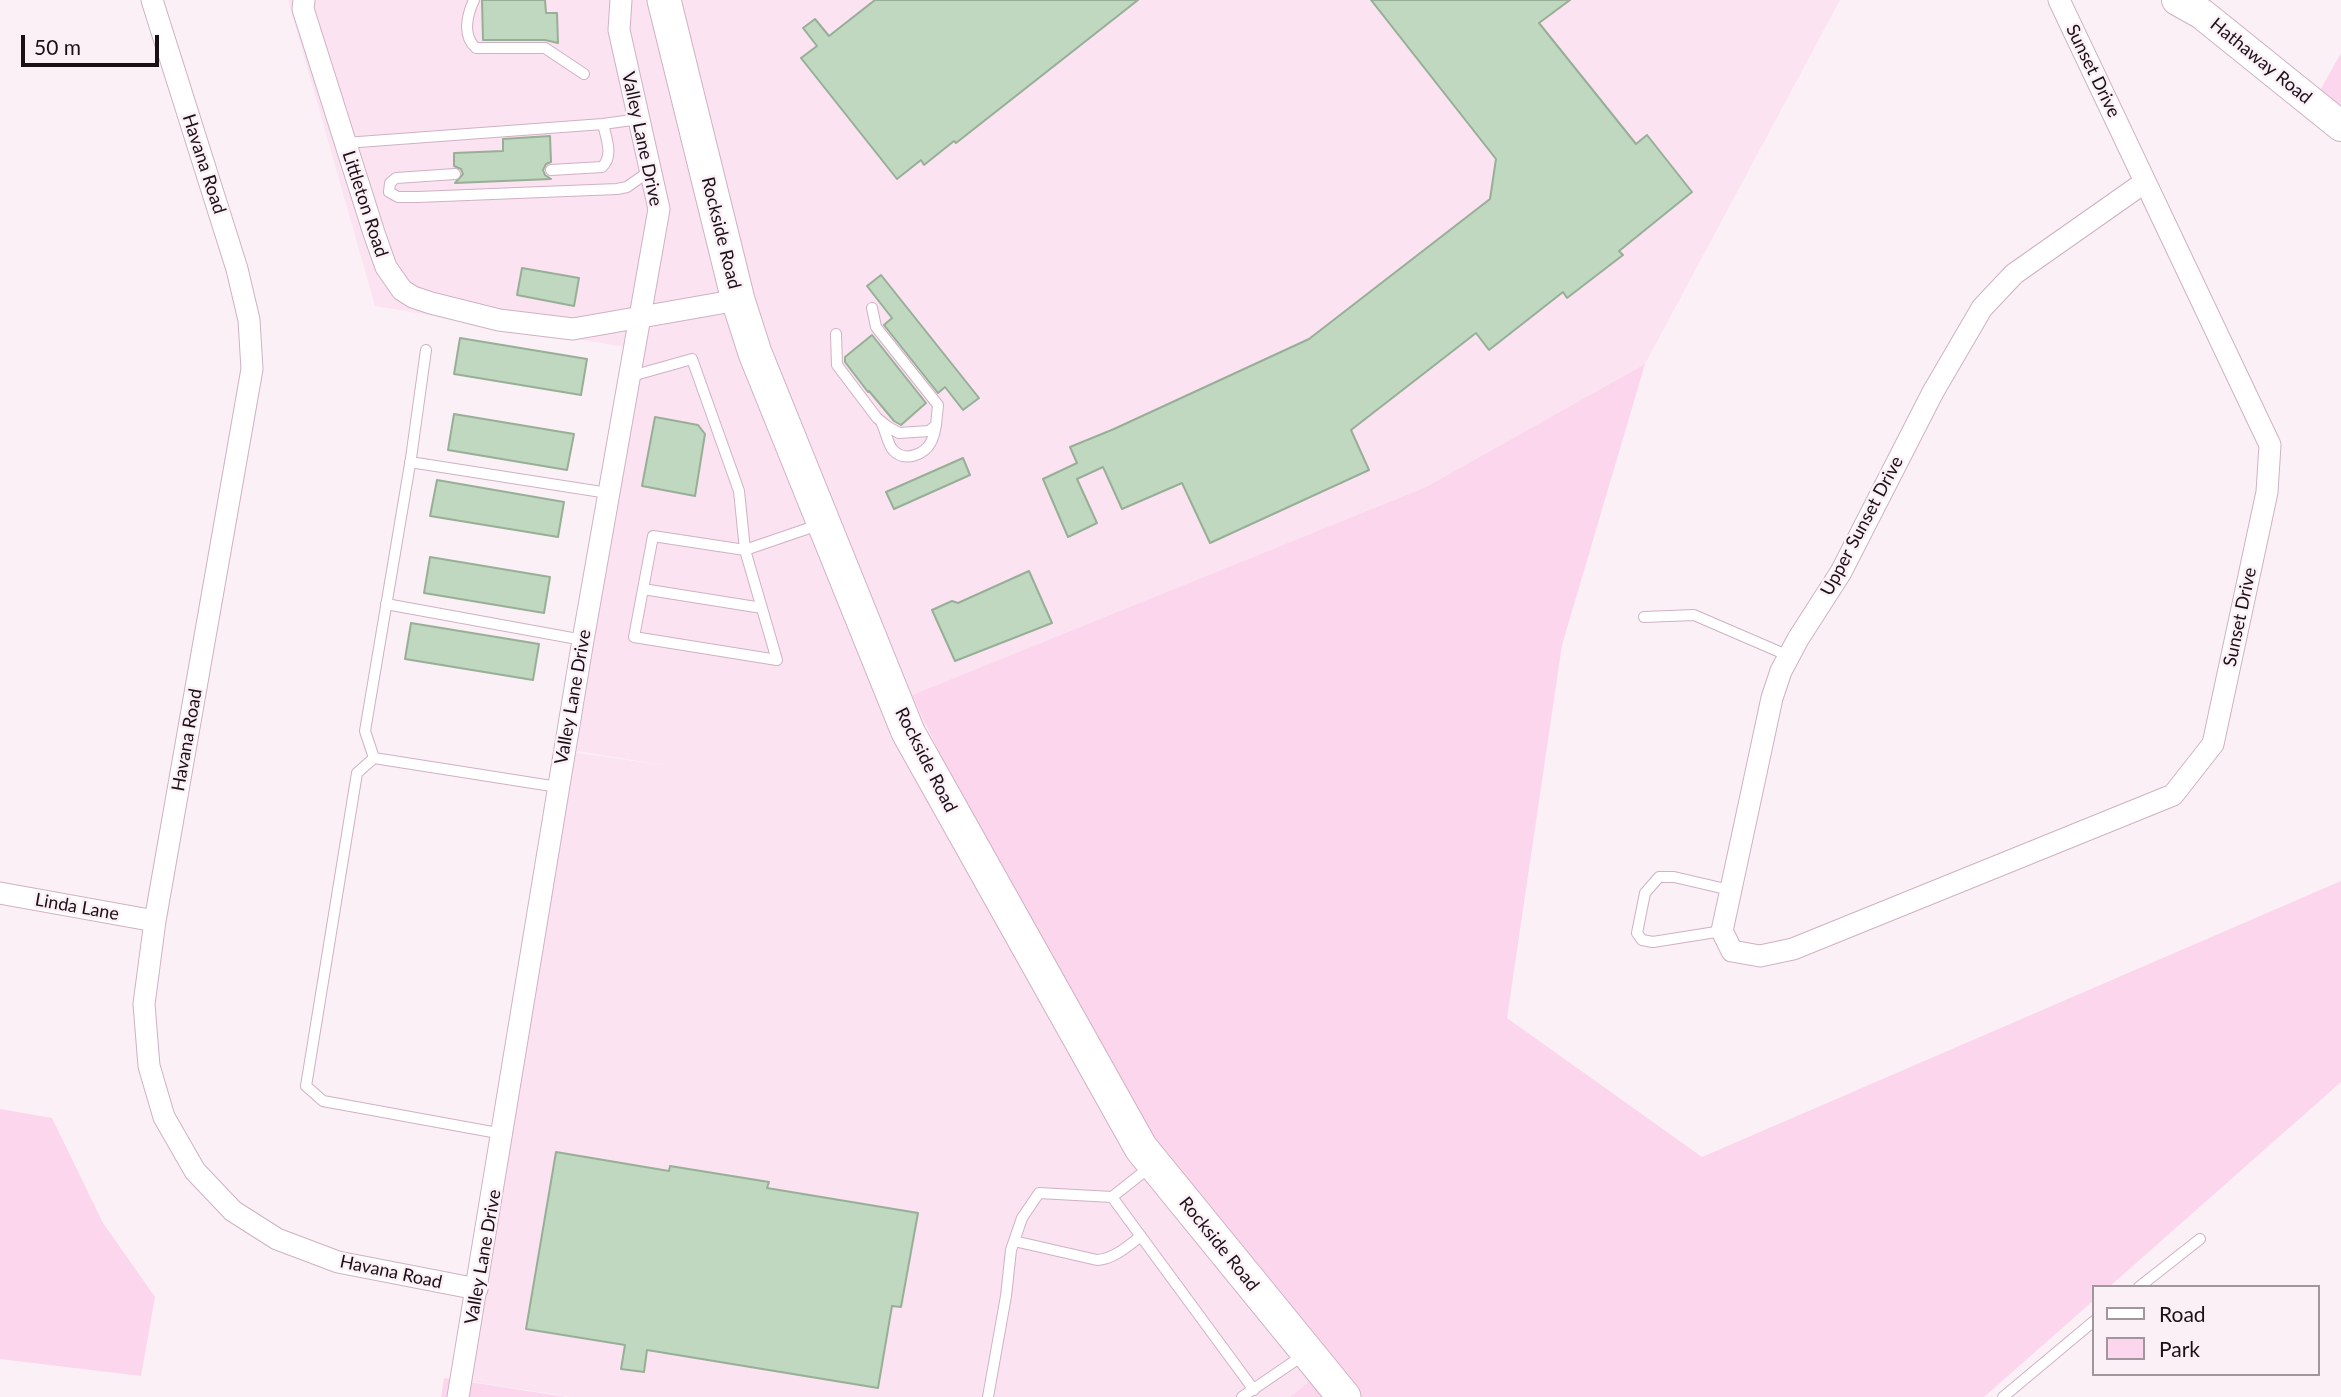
<!DOCTYPE html>
<style>
body{margin:0}
#map{position:relative;width:2341px;height:1397px;overflow:hidden;background:#fcf0f7;font-family:Lato,sans-serif}
canvas{display:block}
.legend{position:absolute;left:2092px;top:1285px;width:228px;height:91px;box-sizing:border-box;background:#fcf0f7;border:2px solid #a2969d;margin:0;padding:9px 12px;list-style:none;font-size:21px;color:#1a1016}
.legend li{display:flex;align-items:center;gap:14px;height:35px}
.legend b{width:35px;border:2px solid #a2969d}
.scale{position:absolute;left:21px;top:35px;width:138px;height:32px;box-sizing:border-box;border:4px solid #1a1016;border-top:0;padding-left:9px;font-size:21px;line-height:24px;white-space:nowrap;color:#1a1016;-webkit-text-stroke:5px #fcf0f7;paint-order:stroke}
</style>
<div id="map">
<canvas width="2341" height="1397"></canvas>
<ul class="legend">
<li><b style="height:9px;background:#fff"></b>Road</li>
<li><b style="height:19px;background:#fcd6ed"></b>Park</li>
</ul>
<div class="scale">50 m</div>
</div>
<script>
const context = document.querySelector('canvas').getContext('2d');
context.lineJoin = 'round';
function fill(path, color) {
  context.fillStyle = color;
  context.fill(path, 'evenodd');
}
function stroke(path, color, width, dash) {
  context.strokeStyle = color;
  context.lineWidth = width;
  context.lineCap = dash ? 'butt' : 'round';
  context.setLineDash(dash || []);
  context.stroke(path);
}
function write(font, color, halo, rows, align = 'center') {
  context.font = font + ' Lato,sans-serif';
  context.lineWidth = 5;
  context.setLineDash([]);
  context.textBaseline = 'middle';
  context.strokeStyle = halo;
  context.fillStyle = color;
  for (const [text, x, y, turn = 0] of rows) {
    context.save();
    context.translate(x, y);
    context.rotate((+turn || 0) * Math.PI / 180);
    context.textAlign = isNaN(turn) ? turn : align;
    if (halo) context.strokeText(text, 0, 0);
    context.fillText(text, 0, 0);
    context.restore();
  }
}
const built = new Path2D(`
 M 288,0 L 1840,0 L 1645,364 L 1426,487 L 912,695 L 927,725 L 909,733 L 1322,1371 L 1290,1397 L 571,1397 L 461,1380 L 564,751 L 677,767 L 557,748 L 624,347 L 375,306 Z`);
const green = new Path2D(`
 M 2341,53 L 2341,126 L 2313,103 Z
 M 1645,364 L 1562,645 L 1507,1018 L 1702,1157 L 2341,881 L 2341,1082 L 2109,1287 L 2094,1287 L 2094,1300 L 1984,1397 L 1290,1397 L 1322,1371 L 1141,1148 L 1039,965 L 912,695 L 1426,487 Z
 M 0,1109 L 52,1118 L 103,1223 L 155,1297 L 141,1376 L 0,1359 Z
 M 444,1378 L 566,1397 L 441,1397 Z`);
const building = new Path2D(`
 M 482,0 L 545,0 L 546,13 L 557,13 L 558,43 L 545,40 L 483,40 Z
 M 875,0 L 1138,0 L 956,143 L 954,141 L 924,165 L 921,160 L 897,179 L 801,58 L 817,46 L 803,28 L 815,19 L 829,36 Z
 M 1371,0 L 1570,0 L 1539,23 L 1636,144 L 1647,135 L 1692,192 L 1619,251 L 1623,255 L 1567,298 L 1563,292 L 1489,350 L 1476,333 L 1351,430 L 1369,470 L 1210,543 L 1182,483 L 1122,509 L 1103,467 L 1077,479 L 1097,523 L 1068,537 L 1043,479 L 1077,463 L 1070,447 L 1114,429 L 1309,339 L 1490,199 L 1496,159 Z
 M 550,136 L 551,162 L 546,164 L 543,170 L 545,175 L 551,179 L 455,183 L 463,174 L 461,169 L 454,166 L 454,153 L 503,151 L 503,139 Z
 M 522,268 L 579,278 L 574,306 L 517,295 Z
 M 881,275 L 979,398 L 963,410 L 945,387 L 938,393 L 884,325 L 892,318 L 867,286 Z
 M 872,335 L 926,403 L 901,425 L 894,421 L 869,391 L 868,392 L 845,362 L 845,357 Z
 M 460,338 L 587,359 L 581,395 L 454,374 Z
 M 454,414 L 574,434 L 567,470 L 448,450 Z
 M 655,417 L 698,425 L 705,434 L 695,496 L 642,486 Z
 M 963,458 L 970,475 L 894,509 L 886,492 Z
 M 437,480 L 564,502 L 558,537 L 430,516 Z
 M 430,557 L 550,577 L 544,613 L 424,593 Z
 M 1029,571 L 1052,623 L 955,661 L 932,610 L 952,601 L 958,603 Z
 M 411,623 L 539,644 L 533,680 L 405,659 Z
 M 556,1152 L 669,1171 L 670,1166 L 769,1182 L 767,1188 L 918,1213 L 901,1307 L 892,1306 L 878,1388 L 647,1350 L 644,1372 L 621,1369 L 625,1345 L 526,1329 Z`);
const lane = new Path2D(`
 M 474,0 C 467,15 462,36 476,48 L 545,48 L 584,74
 M 345,143 L 603,124 L 639,119
 M 551,170 L 602,167 C 614,156 606,138 603,124
 M 455,174 L 396,178 L 390,183 L 389,192 L 398,197 L 418,197 L 617,189 L 627,187 L 651,170
 M 836,334 L 837,365 L 877,418 L 888,427 L 899,433 L 929,431 L 936,425 L 938,405 L 876,327 L 872,308
 M 628,377 L 692,359 L 739,491 L 745,550 L 777,660 L 634,637 L 653,536 L 745,550 L 821,524
 M 882,424 C 886,432 888,445 893,450 C 905,463 925,454 931,442 C 934,437 935,430 936,425
 M 410,462 L 608,493
 M 643,589 L 762,608
 M 386,604 L 583,640
 M 1644,617 L 1694,615 L 1789,656
 M 374,758 L 365,731 L 411,458 L 426,350
 M 1722,931 L 1653,942 L 1642,940 L 1637,933 L 1645,893 L 1659,877 L 1674,877 L 1730,890
 M 503,1134 L 323,1101 L 306,1086 L 357,773 L 374,758 L 558,787
 M 1150,1167 L 1112,1197 L 1254,1390
 M 1014,1241 L 1097,1260 C 1114,1259 1128,1246 1141,1236
 M 2139,1287 L 2200,1239
 M 988,1397 L 1006,1296 L 1011,1250 L 1022,1218 L 1039,1193 L 1112,1197
 M 1242,1397 L 1305,1354
 M 2003,1397 L 2094,1321`);
const street = new Path2D(`
 M 152,0 L 237,269 L 249,320 L 252,369 L 155,921 L 144,1004 L 149,1066 L 164,1117 L 195,1171 L 233,1211 L 277,1239 L 338,1262 L 477,1289
 M 304,0 L 303,9 L 374,233 L 386,267 L 402,290 L 413,297 L 431,303 L 499,320 L 573,329 L 738,300
 M 2059,0 L 2270,445 L 2267,492 L 2213,744 L 2173,795 L 1793,949 L 1760,956 L 1732,951 L 1722,931 L 1772,698 L 1781,671 L 1798,639 L 1841,572 L 1933,392 L 1982,308 L 2014,274 L 2145,182
 M 0,893 L 155,921
 M 458,1397 L 583,640 L 659,209 L 619,30 L 621,0`);
const secondary = new Path2D(`
 M 2177,0 L 2202,14 L 2341,126`);
const primary = new Path2D(`
 M 664,0 L 738,300 L 755,353 L 908,732 L 1141,1148 L 1344,1397`);
const streetNames = [
 ["Hathaway Road",2261,61,39],
 ["Sunset Drive",2093,71,64],
 ["Valley Lane Drive",642,139,78],
 ["Havana Road",204,164,72],
 ["Littleton Road",365,204,72],
 ["Rockside Road",721,233,76],
 ["Upper Sunset Drive",1862,526,-62],
 ["Sunset Drive",2240,617,-78],
 ["Valley Lane Drive",573,697,-80],
 ["Havana Road",187,740,-80],
 ["Rockside Road",926,760,63],
 ["Linda Lane",77,907,10],
 ["Rockside Road",1219,1244,51],
 ["Valley Lane Drive",483,1257,-80],
 ["Havana Road",391,1272,12]
];
fill(built, '#fbe3f2');
fill(green, '#fcd6ed');
fill(building, '#c0d8bf');
stroke(building, '#98af97', 2);
stroke(lane, '#cfb1c3', 12);
stroke(street, '#cfb1c3', 23);
stroke(secondary, '#cfb1c3', 32);
stroke(primary, '#cfb1c3', 35);
stroke(lane, '#fff', 10);
stroke(street, '#fff', 21);
stroke(secondary, '#fff', 30);
stroke(primary, '#fff', 33);
write('18px', '#1a1016', '#fcf0f7', streetNames);
</script>
